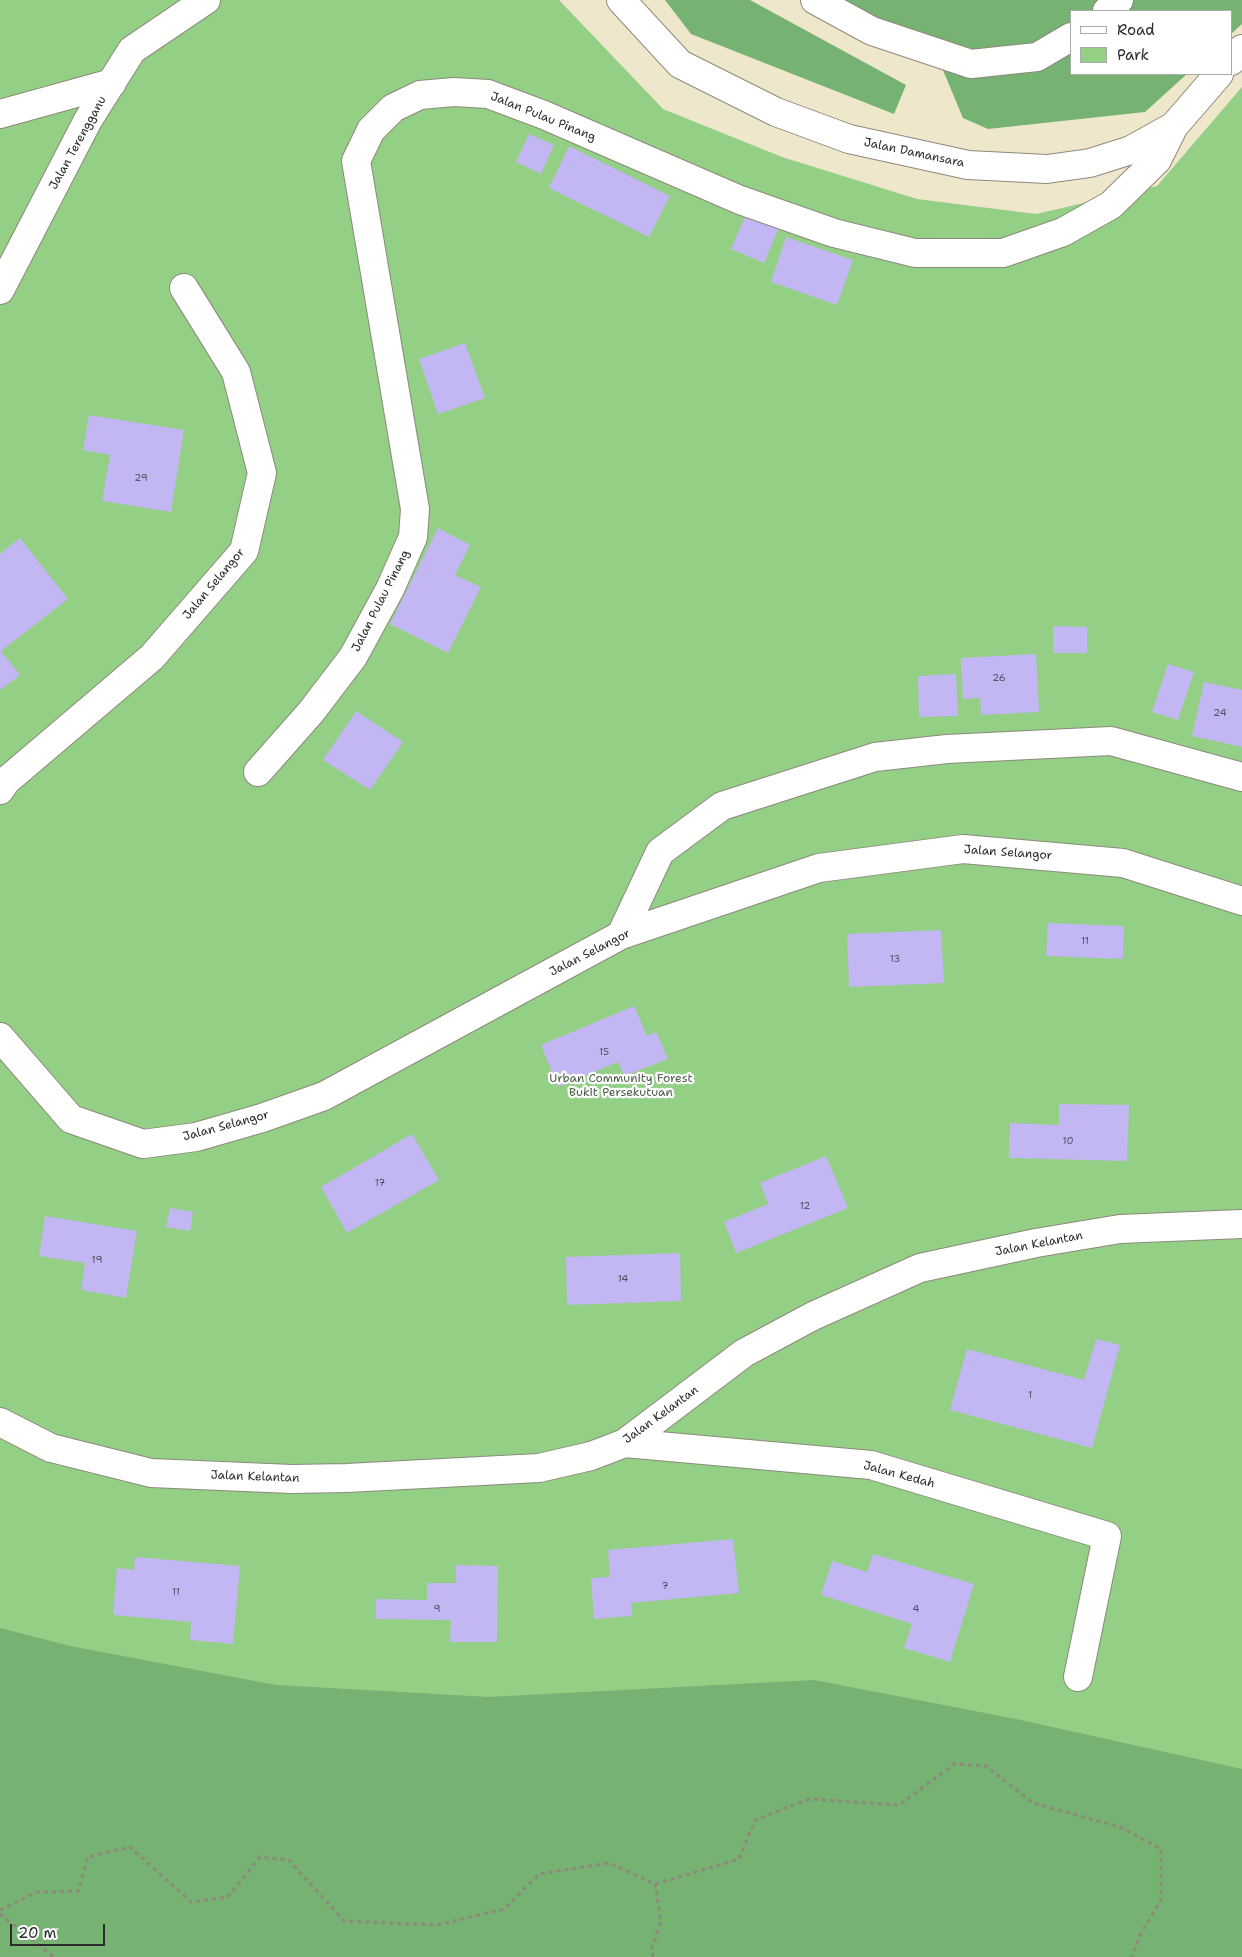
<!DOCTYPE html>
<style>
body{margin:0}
#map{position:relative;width:1242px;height:1957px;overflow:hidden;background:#efe7cb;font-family:"Shantell Sans",sans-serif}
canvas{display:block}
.legend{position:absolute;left:1070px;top:10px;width:162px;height:65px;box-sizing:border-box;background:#fff;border:1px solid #aaa;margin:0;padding:6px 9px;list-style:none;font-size:15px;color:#2b2b2b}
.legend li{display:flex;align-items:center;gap:10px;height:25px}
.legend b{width:25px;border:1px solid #aaa}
.scale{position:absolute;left:10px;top:1924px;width:95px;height:22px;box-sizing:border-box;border:2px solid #2b2b2b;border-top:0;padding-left:6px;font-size:15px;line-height:18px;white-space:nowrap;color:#2b2b2b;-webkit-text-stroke:4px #fff;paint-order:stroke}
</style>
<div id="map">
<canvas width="1242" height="1957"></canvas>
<ul class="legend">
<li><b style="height:6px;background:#fff"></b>Road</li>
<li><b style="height:14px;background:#93cf84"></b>Park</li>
</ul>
<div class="scale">20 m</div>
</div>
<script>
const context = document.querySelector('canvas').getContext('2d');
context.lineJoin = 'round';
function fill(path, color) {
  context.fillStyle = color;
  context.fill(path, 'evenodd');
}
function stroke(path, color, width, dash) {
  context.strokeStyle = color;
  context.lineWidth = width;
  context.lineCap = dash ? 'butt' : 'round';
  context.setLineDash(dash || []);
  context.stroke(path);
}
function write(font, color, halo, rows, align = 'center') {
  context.font = font + ' "Shantell Sans",sans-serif';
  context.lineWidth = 4.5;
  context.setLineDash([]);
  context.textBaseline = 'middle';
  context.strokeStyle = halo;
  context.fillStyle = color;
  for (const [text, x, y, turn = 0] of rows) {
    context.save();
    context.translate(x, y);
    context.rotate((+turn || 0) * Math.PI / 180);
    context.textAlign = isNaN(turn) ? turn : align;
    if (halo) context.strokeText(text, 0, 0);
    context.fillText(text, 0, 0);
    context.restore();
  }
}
const green = new Path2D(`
 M 0,0 L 559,0 L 663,109 L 782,157 L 917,199 L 1036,214 L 1157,186 L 1242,87 L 1242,1957 L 0,1957 Z`);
const forest = new Path2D(`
 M 665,0 L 750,0 L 906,85 L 894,114 L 691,34 Z
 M 829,0 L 1242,0 L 1242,24 L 1231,34 L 1231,11 L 1071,11 L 1071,74 L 1187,74 L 1145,112 L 988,129 L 963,118 L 940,63 Z
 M 0,1628 L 70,1646 L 276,1685 L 489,1697 L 814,1680 L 1016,1719 L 1242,1769 L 1242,1957 L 0,1957 Z`);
const building = new Path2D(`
 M 529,134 L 554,145 L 541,174 L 516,162 Z
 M 569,146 L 670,196 L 649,237 L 549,188 Z
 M 747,212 L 780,225 L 764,263 L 731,249 Z
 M 786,237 L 853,260 L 837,305 L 771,282 Z
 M 465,343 L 485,398 L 438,414 L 419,359 Z
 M 89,415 L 184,430 L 171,512 L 102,501 L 110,455 L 83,450 Z
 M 438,528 L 470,545 L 455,575 L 481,587 L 448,653 L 390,624 Z
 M 20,538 L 68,599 L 1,651 L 20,675 L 0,690 L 0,554 Z
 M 1053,626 L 1087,627 L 1087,653 L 1053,653 Z
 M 1036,654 L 1039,712 L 981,715 L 980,698 L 963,699 L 961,658 Z
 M 1168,664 L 1194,672 L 1178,720 L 1152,712 Z
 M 956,674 L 958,716 L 919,717 L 918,676 Z
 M 1204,682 L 1242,690 L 1242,747 L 1192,736 Z
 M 356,711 L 403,742 L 370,790 L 323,760 Z
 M 1048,923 L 1124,926 L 1123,959 L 1046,956 Z
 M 941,930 L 944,983 L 849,987 L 847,934 Z
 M 634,1006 L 647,1036 L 656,1032 L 668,1059 L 624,1076 L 618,1062 L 558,1087 L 541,1045 Z
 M 1059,1104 L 1129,1105 L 1127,1161 L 1009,1158 L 1010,1123 L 1059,1125 Z
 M 412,1134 L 439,1180 L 347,1233 L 321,1187 Z
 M 826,1156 L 848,1208 L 736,1253 L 724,1222 L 768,1204 L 760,1183 Z
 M 170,1208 L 193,1212 L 190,1231 L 166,1227 Z
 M 45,1216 L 137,1231 L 126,1298 L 81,1290 L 85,1263 L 39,1256 Z
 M 680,1253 L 681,1301 L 567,1305 L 566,1257 Z
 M 1096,1339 L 1120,1345 L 1092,1448 L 950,1410 L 967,1349 L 1084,1380 Z
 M 733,1539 L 739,1593 L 631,1603 L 632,1616 L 594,1619 L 591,1578 L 610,1577 L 608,1550 Z
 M 873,1554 L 974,1584 L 950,1662 L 904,1648 L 912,1624 L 821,1595 L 832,1561 L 867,1572 Z
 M 135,1557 L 240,1566 L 233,1644 L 190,1640 L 191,1622 L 113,1615 L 117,1568 L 134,1570 Z
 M 456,1565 L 498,1566 L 497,1642 L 450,1642 L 451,1620 L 376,1619 L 376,1599 L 427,1600 L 427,1583 L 456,1583 Z`);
const path = new Path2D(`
 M 0,1910 L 37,1892 L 78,1891 L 88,1857 L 130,1847 L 191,1902 L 228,1897 L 260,1857 L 289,1860 L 344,1921 L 437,1925 L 504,1909 L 539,1874 L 609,1863 L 655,1884 L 739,1859 L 755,1820 L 809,1799 L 899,1805 L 954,1764 L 986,1766 L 1033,1803 L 1120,1827 L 1161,1849 L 1161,1900 L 1140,1935 L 1132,1957
 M 0,1914 L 54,1957
 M 653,1957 L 652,1947 L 661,1922 L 655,1884`);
const minor = new Path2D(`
 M 621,0 L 680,64 L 776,112 L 849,139 L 968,165 L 1047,169 L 1090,163 L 1131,150 L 1174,126 L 1219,74
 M 815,0 L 872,31 L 971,64 L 1037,57 L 1071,37
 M 1107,11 L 1119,0
 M 1231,61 L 1242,49
 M 0,114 L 112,83
 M 0,290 L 88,120 L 132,50 L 206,0
 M 258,772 L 311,712 L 353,657 L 390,589 L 413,537 L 415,509 L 356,161 L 371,130 L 393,108 L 420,95 L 454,92 L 488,94 L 544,115 L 740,200 L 834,233 L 915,253 L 1003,253 L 1063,232 L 1111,205 L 1157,160 L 1174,126
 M 0,790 L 6,781 L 152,657 L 244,551 L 262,473 L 236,372 L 184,288
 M 621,935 L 660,852 L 722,806 L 875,757 L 947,749 L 1111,741 L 1242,777
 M 0,1037 L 71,1119 L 143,1144 L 196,1137 L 262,1118 L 324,1096 L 621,935 L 819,868 L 963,849 L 1123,863 L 1242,901
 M 0,1422 L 51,1448 L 151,1473 L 292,1479 L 347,1478 L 539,1468 L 591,1456 L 625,1443 L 744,1353 L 813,1316 L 920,1268 L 1036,1243 L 1120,1229 L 1242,1224
 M 625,1443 L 871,1465 L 1107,1536 L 1078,1677`);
const numberNames = [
 ["29",141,478],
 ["26",999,678],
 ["24",1220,713],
 ["11",1085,941],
 ["13",895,959],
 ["15",604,1052],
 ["10",1068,1141],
 ["17",380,1183],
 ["12",805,1206],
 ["19",97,1260],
 ["14",623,1279],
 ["1",1030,1395],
 ["7",665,1586],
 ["11",176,1592],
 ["9",437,1609],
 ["4",916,1609]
];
const streetNames = [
 ["Jalan Pulau Pinang",543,117,22],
 ["Jalan Terengganu",78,143,-61],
 ["Jalan Damansara",914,153,12],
 ["Jalan Selangor",214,584,-50],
 ["Jalan Pulau Pinang",381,601,-63],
 ["Jalan Selangor",1008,853,4],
 ["Jalan Selangor",590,953,-27],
 ["Jalan Selangor",226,1126,-15],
 ["Jalan Kelantan",1039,1244,-11],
 ["Jalan Kelantan",661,1415,-36],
 ["Jalan Kedah",899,1475,15],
 ["Jalan Kelantan",255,1477,2]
];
const parkNames = [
 ["Urban Community Forest",621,1079],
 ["Bukit Persekutuan",621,1093]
];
fill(green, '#93cf84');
fill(forest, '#76b272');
fill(building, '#c2b7f2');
stroke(minor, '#8d897b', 30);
stroke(path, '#8d897b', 3, [4, 4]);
stroke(minor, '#fff', 28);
write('10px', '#514e5d', null, numberNames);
write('12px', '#2b2b2b', '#fff', streetNames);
write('12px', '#4a5c46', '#fff', parkNames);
</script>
